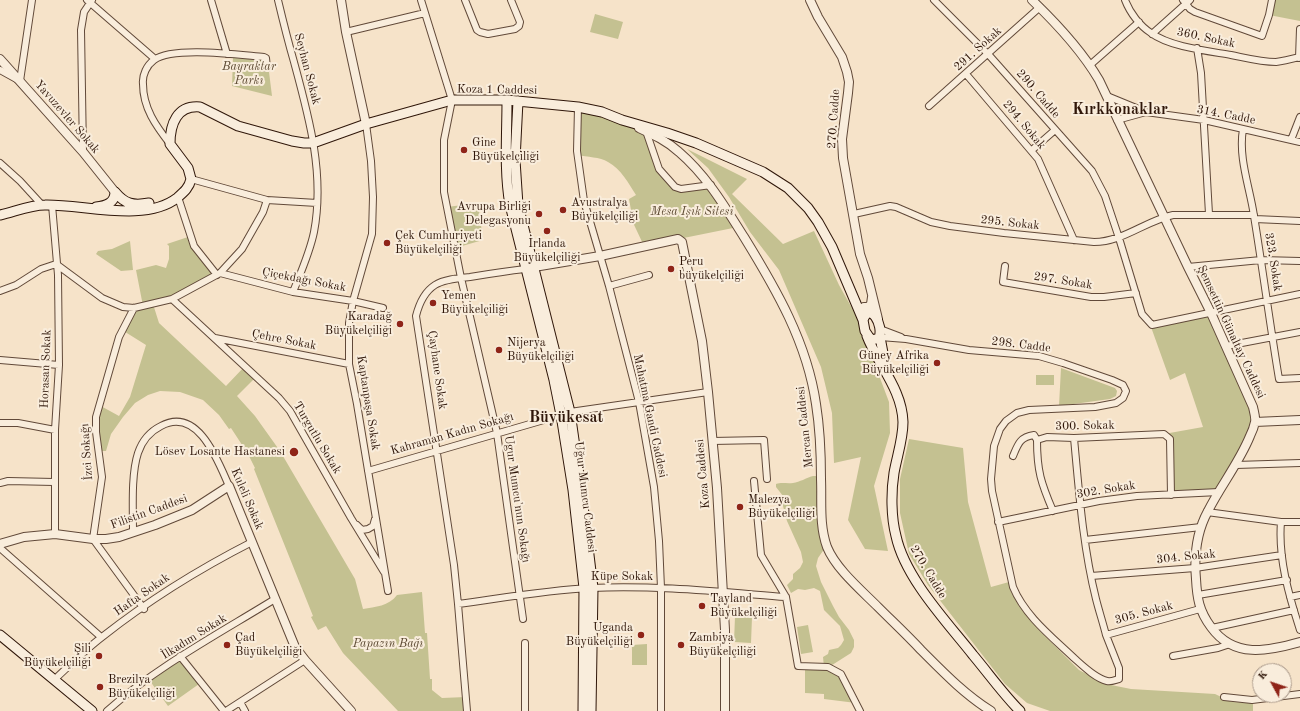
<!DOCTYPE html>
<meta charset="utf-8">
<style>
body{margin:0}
#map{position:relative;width:1300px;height:711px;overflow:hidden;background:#f6e3c9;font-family:"Old Standard TT",serif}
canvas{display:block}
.north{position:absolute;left:1252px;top:663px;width:40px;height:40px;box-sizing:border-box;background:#f9eddc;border:1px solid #a89788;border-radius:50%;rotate:310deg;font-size:11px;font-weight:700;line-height:16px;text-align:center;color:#2f1609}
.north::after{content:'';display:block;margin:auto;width:14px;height:18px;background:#8f2418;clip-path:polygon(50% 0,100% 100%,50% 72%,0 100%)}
</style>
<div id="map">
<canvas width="1300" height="711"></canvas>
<div class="north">K</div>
</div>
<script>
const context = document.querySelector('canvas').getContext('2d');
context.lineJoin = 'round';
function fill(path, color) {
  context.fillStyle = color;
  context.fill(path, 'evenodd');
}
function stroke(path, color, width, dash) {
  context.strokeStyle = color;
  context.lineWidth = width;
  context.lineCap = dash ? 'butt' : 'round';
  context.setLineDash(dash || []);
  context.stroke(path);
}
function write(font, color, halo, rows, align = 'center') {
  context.font = font + ' "Old Standard TT",serif';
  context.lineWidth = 4;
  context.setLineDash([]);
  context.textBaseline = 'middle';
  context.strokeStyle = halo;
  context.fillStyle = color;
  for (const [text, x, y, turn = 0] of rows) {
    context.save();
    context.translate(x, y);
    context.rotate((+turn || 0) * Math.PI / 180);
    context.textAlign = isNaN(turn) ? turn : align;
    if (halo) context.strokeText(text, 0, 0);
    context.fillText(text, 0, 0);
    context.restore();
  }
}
const green = new Path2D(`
 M 1272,0 L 1300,0 L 1300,21 L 1269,15 Z
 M 595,14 L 623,22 L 618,39 L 590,32 Z
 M 233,58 L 264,60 L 266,71 L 269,72 L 272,96 L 232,86 Z
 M 578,107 L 646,131 L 659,169 L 675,187 L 711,185 L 738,227 L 644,246 L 628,212 L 631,210 L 629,199 L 636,195 C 629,184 621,169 608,162 C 600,157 587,157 578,155 Z
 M 687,149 L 747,179 L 732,194 L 783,244 L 814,231 L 839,285 L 857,317 L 889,402 L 890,433 L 874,486 L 888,551 L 865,549 L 848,520 L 861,457 L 834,463 L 832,413 L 821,367 L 779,270 L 750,232 L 729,197 L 708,168 Z
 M 478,203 L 483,240 L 455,248 L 447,207 Z
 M 191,236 L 217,275 L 172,299 L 153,304 L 159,323 L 226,386 L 245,366 L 256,377 L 237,396 L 255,416 L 280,451 L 355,579 L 363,609 C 375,607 389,606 397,595 L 422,592 L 425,633 L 427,633 L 430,679 L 432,679 L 432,690 L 442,698 L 466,697 L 467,711 L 398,711 L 343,653 L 326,626 L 318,630 L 311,617 L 313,616 L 254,469 L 255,468 L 248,454 L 231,428 L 229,429 L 219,415 L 203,400 L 180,392 L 160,391 L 148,395 L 135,403 L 123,417 L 111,434 L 106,451 L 99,451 L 96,432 L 99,405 L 119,416 L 130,397 L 146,345 L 122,330 L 134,308 L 143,306 L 136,270 L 156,265 L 166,268 L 169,259 L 169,246 L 167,244 Z
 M 130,241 L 133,270 L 121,271 L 96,254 L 98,251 L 112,249 Z
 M 1211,313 L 1255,422 L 1219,492 L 1171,495 L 1170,439 L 1164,434 L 1203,427 L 1185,373 L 1170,380 L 1151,327 Z
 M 1061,368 L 1115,388 L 1117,391 L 1116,396 L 1110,399 L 1059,406 Z
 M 1036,375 L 1054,375 L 1054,385 L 1036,385 Z
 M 909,439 L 963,448 L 968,502 L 991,587 L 1009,582 L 1011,592 L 1019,606 L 1039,630 L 1079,670 L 1106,684 L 1131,689 L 1215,694 L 1232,702 L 1253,703 L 1253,711 L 1050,711 L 1027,703 L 1005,684 L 928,585 L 909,554 L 900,513 L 900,479 Z
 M 813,476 L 819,476 L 827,545 L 818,558 L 816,566 L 821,582 L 833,606 L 839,617 L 849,630 L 854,640 L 854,647 L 851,653 L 829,667 L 841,674 L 856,703 L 824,699 L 824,694 L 805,693 L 805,666 L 824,667 L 823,657 L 828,654 L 829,650 L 838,648 L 841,645 L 844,640 L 840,626 L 824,610 L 820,591 L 814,588 L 805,590 L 798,589 L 791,593 L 787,585 L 793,579 L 793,574 L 800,568 L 803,562 L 801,552 L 787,521 L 783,506 L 783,496 L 776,487 L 776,484 C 782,482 787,484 793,483 C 800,482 806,478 813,476 Z
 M 735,617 L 752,617 L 751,643 L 734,642 Z
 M 808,625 L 813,652 L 801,654 L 797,627 Z
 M 647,644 L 647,665 L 632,665 L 632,645 Z
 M 181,660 L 199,684 L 168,706 L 150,681 Z`);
const minor = new Path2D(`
 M 87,0 L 155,59
 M 211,0 L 227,54
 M 278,0 C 283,21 288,41 294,62 C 309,117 325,174 314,232 C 310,252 301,272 293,292
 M 421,0 L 452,100 L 444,140 L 444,192 L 461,278 L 497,433 L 523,619
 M 465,0 L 477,30 L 480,32 L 488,34 L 515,29 L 519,26 L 520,22 L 511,0
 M 934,0 L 988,54 L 1092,171 L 1105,196 L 1119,238 L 1142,314 L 1152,325 L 1300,294
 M 1125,0 C 1130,13 1140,26 1151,33 C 1170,47 1208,51 1231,55 C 1246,58 1261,62 1276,62 C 1284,61 1292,59 1300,57
 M 1183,0 L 1190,9 L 1195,12 L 1262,36 L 1269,15 L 1272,0
 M 346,32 L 425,13
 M 1152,34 L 1190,0
 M 1197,48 L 1201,73 L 1209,214
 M 1299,58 L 1300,29
 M 1090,65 L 1139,22
 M 0,70 L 20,81 L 32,0
 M 966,74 L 1038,159 L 1074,240
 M 1107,96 L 1146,112 L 1204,120 L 1300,142
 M 929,106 L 1040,7
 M 578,107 L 577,151 L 584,201 L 609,286 L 639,402 L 654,487 L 659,541 L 661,588 L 661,711
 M 1117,120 L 1146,112
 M 366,124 L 371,161 L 373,197 L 372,234 L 353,301 L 349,323 L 349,364 L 357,404 L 388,591
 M 1243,129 C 1238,158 1250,188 1254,216 C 1263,271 1270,325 1279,379 L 1300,378
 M 646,131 L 659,169 L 675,187 L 681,189 L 711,185
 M 1291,140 L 1300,117
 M 170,144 C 156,126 143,108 143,84 C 142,75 147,65 154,60 C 173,46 239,55 264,57 L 266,58 L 267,68
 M 1032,150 L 1055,130
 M 83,152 L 81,30 L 84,12 L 92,0
 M 0,163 L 20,181 L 42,205
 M 191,179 L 267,200 L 317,203
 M 178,197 L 194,246 L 217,275
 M 52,205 L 58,275 L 59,365 L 55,430 L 55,534
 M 854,214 L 890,206 L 896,207 L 931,222 L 950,226 L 1004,233 L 1094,242 C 1123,242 1145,221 1173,215 L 1254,215
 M 1255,219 L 1300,221
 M 56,264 L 102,298 L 123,307 L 134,308 L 172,299 L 220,273 L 242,249 L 263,212 L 267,200
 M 1005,266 L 1003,282 L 1091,297 L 1104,297 L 1136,293
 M 1188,267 L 1261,260 L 1300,261
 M 220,273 L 293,292 L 353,301 L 383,308
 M 609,286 L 649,275
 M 0,291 L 16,285 L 41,269 L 56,264
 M 172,299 L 279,398 L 290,411 L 351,518 L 384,572
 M 134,308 L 119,337 L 96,417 L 96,432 L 102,477 L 93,539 L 144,609
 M 880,329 L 901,337
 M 880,337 L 906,339 L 969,350 L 1039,356 L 1063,363 L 1112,380 L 1123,385 L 1126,391 L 1123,398 L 1116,403 L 1095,407 L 1029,410 L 1017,413 L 1006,421 L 1000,429 L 994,446 L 991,479 L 992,491 L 1013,587 C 1025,616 1052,637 1074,658 C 1083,666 1095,678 1107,681 C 1111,682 1115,680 1119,679 L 1119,668 L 1106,635
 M 215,338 L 349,364
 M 1226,346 L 1300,332
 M 0,360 L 59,365
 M 570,412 L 708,392
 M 0,423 L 18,423 L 55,430
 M 1074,438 C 1079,492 1083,547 1096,599 C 1099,611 1103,623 1106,635 L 1200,609
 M 1037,440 C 1037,471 1041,483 1053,511
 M 712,441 L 764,440 L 767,479
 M 1013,456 C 1018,444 1020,437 1034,435 L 1037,440 L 1047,437 L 1074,438 L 1164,434 L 1170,439 L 1171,495
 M 1236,465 L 1300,463
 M 368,471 L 561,415
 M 754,481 L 761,555 L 786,597 L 798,666 L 828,667 L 841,674 L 860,711
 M 0,483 L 8,481 L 54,482
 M 1207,512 L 1281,522 L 1300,522
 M 998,522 L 1099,501 L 1137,496 L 1219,492
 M 1281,522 C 1278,558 1289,596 1300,630
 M 357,525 L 362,530 L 368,529 L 373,526 L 375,519
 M 133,532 C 133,509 131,474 138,453 C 142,441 149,432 161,426 C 198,406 218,461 229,486
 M 1085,540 L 1201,527
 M 0,548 L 101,637
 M 1091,576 L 1195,568 L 1282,555
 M 1198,595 L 1287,580
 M 1290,597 L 1300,595
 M 458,604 C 502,598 547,590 591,588 C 656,585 721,592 786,597
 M 1212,628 L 1294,610
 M 525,643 L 525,711
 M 180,656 L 224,711
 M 1173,656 L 1218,648 L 1230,644
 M 54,680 C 70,665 85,650 102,637 C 149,600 199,569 252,542
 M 1224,697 L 1252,700 L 1300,694
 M 240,702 L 245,711
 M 107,711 C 156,667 220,633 275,599
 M 226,711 L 305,660
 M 467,711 L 458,604 L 454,565 L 416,316 C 419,304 424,292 435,285 C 444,279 459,278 470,277 C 488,274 507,271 525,269`);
const tertiary = new Path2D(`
 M 341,0 L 346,32 L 366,124
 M 810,0 L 818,17 L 842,57 L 847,72 L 849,82 L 848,93 L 842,139 L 843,158 L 860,254 L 868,278 L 878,319
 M 1032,0 C 1056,23 1082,51 1099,80 L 1188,267 L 1211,313 L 1253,407 C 1254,412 1256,418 1255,422 C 1254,427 1252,432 1250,436 C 1239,463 1221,485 1208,511 C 1197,531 1194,556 1196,579 C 1197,598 1199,611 1211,627 C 1234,659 1268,651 1300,642
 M 0,59 L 83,152 L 115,192
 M 639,128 C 654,135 667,141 679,152 C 707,176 725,207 744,237 C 776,289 807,342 816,404 C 820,429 821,454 821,479 C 822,501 819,525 827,547 C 836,569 861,590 878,607 C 892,621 907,635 921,650 C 943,672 964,694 991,711
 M 534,267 L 600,256 L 678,239 L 682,242 L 702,341 L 708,392 L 717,488 L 725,630 L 725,711
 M 864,307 L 868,307 L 871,304 L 872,297
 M 1255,422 L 1300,420
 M 0,544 L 24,537 L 55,534 L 93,539 L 106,539 L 119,537 L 155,525 L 192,510 L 229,486 L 295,647 L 305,660 L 351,711`);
const secondary = new Path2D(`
 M 507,100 C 507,135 504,171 510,205 L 554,380 L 561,415 L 573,490 L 584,588 L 583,711
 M 518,101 L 515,160 L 518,205 L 570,412 L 581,489 L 593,588 L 591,711
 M 115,192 C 125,204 133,206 149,203
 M 96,207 C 106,206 115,203 115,192
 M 0,215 C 14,212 30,205 45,205 C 83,204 145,223 177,198 C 184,192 189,188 191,179 L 188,168 L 170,144 C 170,124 177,105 200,107 L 238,126 L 292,141 L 304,143 L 313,143 L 366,124 L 452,100 L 507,100 L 578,107 L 602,112 L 622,120 L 667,133 L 696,143 L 763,172 L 788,188 L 808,208 L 818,222 L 832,247 L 863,320 L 865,331 L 869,337 L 872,340 L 879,338 C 884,325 870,301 863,320
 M 867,336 C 878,365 902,389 903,422 C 903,439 897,456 894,473 C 891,492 891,517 896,536 C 905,578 947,622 973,655 C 989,674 1003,694 1020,711
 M 880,337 L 886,369
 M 0,635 L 92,711`);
const markers = [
 [464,150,4,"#8f2418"],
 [563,210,4,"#8f2418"],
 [539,214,4,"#8f2418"],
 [547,231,4,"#8f2418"],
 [387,243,4,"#8f2418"],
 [671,269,4,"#8f2418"],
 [433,303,4,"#8f2418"],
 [400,324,4,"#8f2418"],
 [499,350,4,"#8f2418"],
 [937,363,4,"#8f2418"],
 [294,452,5,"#8f2418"],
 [740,507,4,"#8f2418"],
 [702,606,4,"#8f2418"],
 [641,635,4,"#8f2418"],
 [227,645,4,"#8f2418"],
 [681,645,4,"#8f2418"],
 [99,656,4,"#8f2418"],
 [100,687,4,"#8f2418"]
];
const streetNames = [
 ["360. Sokak",1206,38,12],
 ["291. Sokak",978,49,-42],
 ["Seyhan Sokak",307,69,75],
 ["Koza 1 Caddesi",497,90,1],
 ["290. Cadde",1038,94,49],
 ["314. Cadde",1226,115,11],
 ["Yavuzevler Sokak",67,117,49],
 ["270. Cadde",834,119,-86],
 ["294. Sokak",1024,125,50],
 ["295. Sokak",1010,223,6],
 ["323. Sokak",1273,262,81],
 ["Çiçekdağı Sokak",304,280,11],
 ["297. Sokak",1063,281,9],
 ["Şemsettin Günaltay Caddesi",1231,332,65],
 ["Çehre Sokak",284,340,11],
 ["298. Cadde",1021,345,7],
 ["Horasan Sokak",46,369,-88],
 ["Çayhane Sokak",437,370,82],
 ["Kaptanpaşa Sokak",368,403,81],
 ["Mahatma Gandi Caddesi",650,416,78],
 ["300. Sokak",1085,426,-1],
 ["Mercan Caddesi",805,427,-96],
 ["Kahraman Kadın Sokağı",452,434,-16],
 ["Turgutlu Sokak",317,438,59],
 ["İzci Sokağı",87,452,-94],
 ["Koza Caddesi",703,474,-95],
 ["302. Sokak",1106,490,-9],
 ["Uğur Mumcu Caddesi",585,497,83],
 ["Kuleli Sokak",247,499,67],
 ["Ugur Mumcu'nun Sokağı",517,499,82],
 ["Filistin Caddesi",149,512,-20],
 ["304. Sokak",1186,557,-6],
 ["270. Cadde",928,572,59],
 ["Küpe Sokak",622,577],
 ["Hafta Sokak",142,595,-35],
 ["305. Sokak",1144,613,-15],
 ["İlkadım Sokak",194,637,-32]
];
const parkNames = [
 ["Bayraktar",249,67],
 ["Parkı",249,81],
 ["Mesa Işık Sitesi",692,212],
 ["Papazın Bağı",388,644]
];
const poiNames = [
 ["Gine",472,143],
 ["Büyükelçiliği",472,157],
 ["Avustralya",571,203],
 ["Büyükelçiliği",571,217],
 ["Avrupa Birliği",531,207,"right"],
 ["Delegasyonu",531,221,"right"],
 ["Çek Cumhuriyeti",395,236],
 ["Büyükelçiliği",395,250],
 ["İrlanda",547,244,"center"],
 ["Büyükelçiliği",547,258,"center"],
 ["Peru",679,262],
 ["büyükelçiliği",679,276],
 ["Yemen",441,296],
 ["Büyükelçiliği",441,310],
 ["Karadağ",392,317,"right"],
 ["Büyükelçiliği",392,331,"right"],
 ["Nijerya",507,343],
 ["Büyükelçiliği",507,357],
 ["Güney Afrika",929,356,"right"],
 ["Büyükelçiliği",929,370,"right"],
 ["Lösev Losante Hastanesi",285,452,"right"],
 ["Malezya",748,500],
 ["Büyükelçiliği",748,514],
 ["Tayland",710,599],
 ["Büyükelçiliği",710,613],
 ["Uganda",633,628,"right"],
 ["Büyükelçiliği",633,642,"right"],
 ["Çad",235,638],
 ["Büyükelçiliği",235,652],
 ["Zambiya",689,638],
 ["Büyükelçiliği",689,652],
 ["Şili",91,649,"right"],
 ["Büyükelçiliği",91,663,"right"],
 ["Brezilya",108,680],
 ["Büyükelçiliği",108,694]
];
const districtNames = [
 ["Kırkkonaklar",1120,110],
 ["Büyükesat",566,418]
];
fill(green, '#c4c191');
stroke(minor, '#614939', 8);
stroke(tertiary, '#614939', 10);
stroke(secondary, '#2f1609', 11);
stroke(minor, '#f9eddc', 6);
stroke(tertiary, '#f9eddc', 8);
stroke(secondary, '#f9eddc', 9);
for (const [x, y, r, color] of markers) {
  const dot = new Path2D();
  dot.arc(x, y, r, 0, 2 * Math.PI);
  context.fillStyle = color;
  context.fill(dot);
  stroke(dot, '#f9eddc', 1.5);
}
write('12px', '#2f1609', '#f9eddc', streetNames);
write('italic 12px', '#5c4932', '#f9eddc', parkNames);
write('12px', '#2f1609', '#f9eddc', poiNames, 'left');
write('bold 16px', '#2f1609', '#f9eddc', districtNames);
</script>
